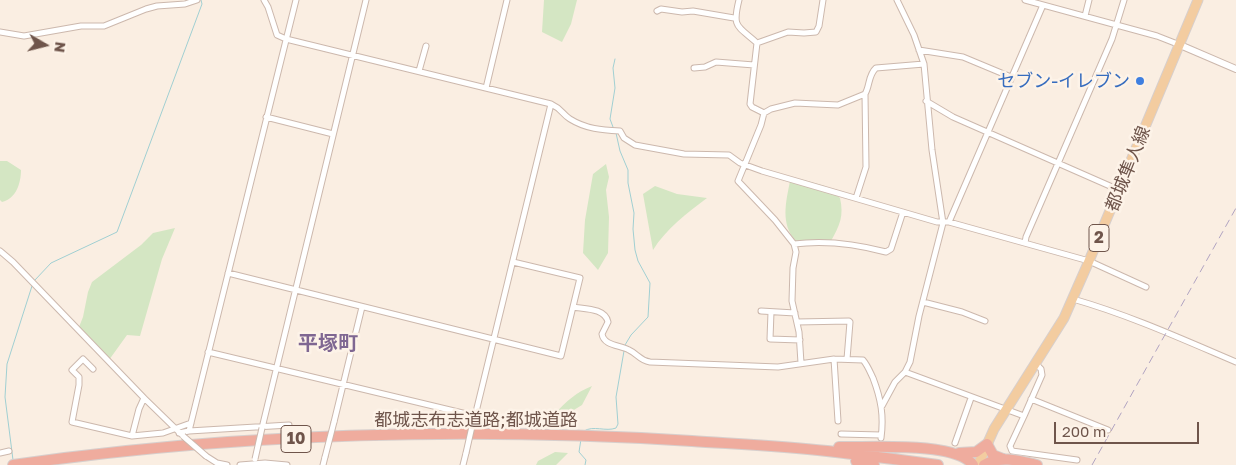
<!DOCTYPE html>
<meta charset="utf-8">
<style>
body{margin:0}
#map{position:relative;width:1236px;height:465px;overflow:hidden;background:#faeee2;font-family:"Golos Text",sans-serif}
canvas{display:block}
.north{position:absolute;left:20px;top:20px;width:50px;height:50px;-webkit-text-stroke:4px #fdf3e8;paint-order:stroke;rotate:98deg;font-size:14px;font-weight:700;line-height:20px;text-align:center;color:#6f554b}
.north::after{content:'';display:block;margin:auto;width:18px;height:22px;background:#6f554b;clip-path:polygon(50% 0,100% 100%,50% 72%,0 100%)}
.scale{position:absolute;left:1054px;top:422px;width:145px;height:22px;box-sizing:border-box;border:2px solid #6f554b;border-top:0;padding-left:6px;font-size:15px;line-height:18px;white-space:nowrap;color:#6f554b;-webkit-text-stroke:4px #fdf3e8;paint-order:stroke}
</style>
<div id="map">
<canvas width="1236" height="465"></canvas>
<div class="north">N</div>
<div class="scale">200 m</div>
</div>
<script>
const context = document.querySelector('canvas').getContext('2d');
context.lineJoin = 'round';
function fill(path, color) {
  context.fillStyle = color;
  context.fill(path, 'evenodd');
}
function stroke(path, color, width, dash) {
  context.strokeStyle = color;
  context.lineWidth = width;
  context.lineCap = dash ? 'butt' : 'round';
  context.setLineDash(dash || []);
  context.stroke(path);
}
function write(font, color, halo, rows, align = 'center') {
  context.font = font + ' "Golos Text","Noto Sans JP",sans-serif';
  context.lineWidth = 5;
  context.setLineDash([]);
  context.textBaseline = 'middle';
  context.strokeStyle = halo;
  context.fillStyle = color;
  for (const [text, x, y, turn = 0] of rows) {
    context.save();
    context.translate(x, y);
    context.rotate((+turn || 0) * Math.PI / 180);
    context.textAlign = isNaN(turn) ? turn : align;
    if (halo) context.strokeText(text, 0, 0);
    context.fillText(text, 0, 0);
    context.restore();
  }
}
const green = new Path2D(`
 M 544,0 L 577,0 L 571,24 L 562,42 L 542,32 Z
 M 0,161 L 7,161 L 21,170 C 21,183 16,199 2,202 L 0,200 Z
 M 606,164 L 609,177 L 606,190 L 609,217 L 608,253 L 598,270 L 583,253 L 585,220 L 593,174 Z
 M 800,179 L 825,186 L 840,198 C 844,216 840,225 831,241 L 796,241 C 780,224 786,202 790,181 Z
 M 655,186 L 677,194 L 707,198 C 687,213 666,229 653,250 L 643,194 Z
 M 175,228 L 162,259 L 140,336 L 127,335 L 109,360 L 79,327 L 83,317 L 88,292 L 92,282 L 141,245 L 153,233 Z
 M 592,386 L 582,405 L 564,416 L 555,414 C 566,401 577,392 592,386 Z
 M 555,452 L 568,453 L 556,465 L 536,465 L 538,461 Z`);
const stream = new Path2D(`
 M 613,127 L 610,119 L 615,88 L 613,68 L 615,59
 M 616,133 L 620,151 L 628,170 L 628,183 L 634,213 L 633,229 L 635,250 L 638,261 L 650,283 L 648,317 L 631,335 L 625,345
 M 35,280 L 51,263 L 117,232 L 202,4 L 201,0
 M 584,431 C 593,425 606,432 616,428 L 618,424 L 616,397 L 624,351
 M 581,439 L 579,452 L 586,460 L 585,465
 M 13,460 L 5,397 L 7,364 L 32,286`);
const minor = new Path2D(`
 M 264,0 L 268,7 L 277,35 L 286,39 L 551,104 C 562,109 562,114 570,119 C 586,129 602,130 620,131 L 624,138 L 635,145 L 684,154 L 729,155 L 740,163 L 762,171 L 937,222 L 949,222 L 1089,261 L 1146,287
 M 739,0 C 732,28 737,25 757,43 L 750,104 L 752,107 L 764,113
 M 1025,0 L 1157,36 L 1180,45
 M 657,11 L 661,9 L 682,12 L 693,11 L 734,18
 M 1085,16 L 1089,0
 M 0,32 L 24,36 L 81,26 L 104,26 L 146,9 L 157,6 L 185,4 L 197,0
 M 757,43 L 788,32 L 804,33 L 816,32 L 819,26 L 823,0
 M 919,50 L 963,57 L 1011,77
 M 694,68 L 705,67 L 716,62 L 754,65
 M 419,71 L 426,46
 M 486,88 L 507,0
 M 926,101 L 953,117 L 1119,190
 M 266,117 L 333,134
 M 856,198 L 866,167 L 865,94
 M 949,222 L 1043,5
 M 1025,243 L 1026,237 L 1112,39 L 1124,0
 M 794,244 C 825,240 856,244 886,252 L 891,249 L 903,212
 M 0,251 L 13,262 L 144,398 L 181,434
 M 228,273 L 561,356 L 580,278 L 513,262
 M 1073,299 C 1129,315 1182,339 1236,362
 M 923,302 L 962,312 L 985,321
 M 573,307 C 585,309 605,308 608,322 L 602,334 C 604,346 620,345 629,350 C 638,354 639,360 650,362 L 778,367 L 834,359 L 863,360 C 868,366 870,372 873,378 C 881,399 884,416 881,438
 M 761,311 L 795,313
 M 771,312 L 770,339 L 800,340
 M 797,322 L 849,321 L 850,322 L 847,359
 M 208,352 L 475,416 L 551,104
 M 834,359 L 838,421
 M 801,363 L 799,332 L 792,301 L 793,268 L 796,252 L 794,244 L 775,220 L 738,181 L 761,125 L 764,113 L 771,109 L 795,103 L 838,105 L 865,94 C 870,86 868,75 876,68 L 924,64
 M 93,369 L 83,359 L 72,370 L 79,377 L 79,385 L 72,422 L 132,436 L 163,433 L 191,423
 M 905,372 L 1024,416 L 1042,375 L 1041,369 L 1036,364
 M 1031,399 L 1108,430
 M 882,406 L 895,382 L 905,372 L 910,362 L 919,316 L 943,223 L 932,150 L 924,64 L 914,35 L 897,0
 M 1024,416 L 1010,446 L 1012,451 L 1077,460
 M 334,422 L 362,307
 M 262,428 L 366,0
 M 189,431 L 289,425
 M 179,433 L 189,431 L 296,0
 M 841,434 L 881,435
 M 132,436 L 139,409 L 144,398
 M 955,443 L 971,398
 M 0,453 L 9,451
 M 206,456 L 217,463 L 227,465
 M 240,465 L 265,463 L 287,465
 M 323,465 L 325,457
 M 463,465 L 466,453`);
const tertiary = new Path2D(`
 M 1180,45 L 1236,69`);
const primary = new Path2D(`
 M 978,465 L 994,429 L 1064,318 L 1089,261 L 1198,0`);
const motorway = new Path2D(`
 M 839,447 C 868,448 956,441 973,465
 M 959,453 L 976,452 L 987,444 L 993,455 L 1003,459
 M 856,461 L 874,465
 M 13,465 C 238,433 466,427 692,441 C 737,444 782,446 827,451 C 864,455 901,460 938,465
 M 984,465 C 1001,455 1020,461 1037,465`);
const rail = new Path2D(`
 M 1092,465 L 1236,208`);
const minorBridge = new Path2D(`
 M 183,436 L 206,456
 M 466,453 L 473,422
 M 325,457 L 334,422
 M 255,459 L 262,428`);
const markers = [
 [1140,81,5,"#3f7fe0"]
];
const shields = [
 [1099,238,20],
 [296,439,30]
];
const shieldNames = [
 ["2",1099,238],
 ["10",296,439]
];
const shopNames = [
 ["セブン-イレブン",1130,81]
];
const streetNames = [
 ["都城隼人線",1128,169,-68],
 ["都城志布志道路;都城道路",476,420]
];
const quarterNames = [
 ["平塚町",328,344]
];
fill(green, '#d4e6c3');
stroke(stream, '#a0cfd2', 1);
stroke(minor, '#ccb8ad', 7);
stroke(tertiary, '#ccb8ad', 8);
stroke(primary, '#d7cfcd', 11);
stroke(motorway, '#d7cfcd', 12);
stroke(minor, '#fff', 5);
stroke(tertiary, '#fff', 6);
stroke(primary, '#f3cca0', 9);
stroke(motorway, '#efac9e', 10);
stroke(rail, '#b0a3c1', 1, [8, 5]);
stroke(minorBridge, '#ccb8ad', 7, []);
stroke(minorBridge, '#fff', 5);
for (const [x, y, r, color] of markers) {
  const dot = new Path2D();
  dot.arc(x, y, r, 0, 2 * Math.PI);
  context.fillStyle = color;
  context.fill(dot);
  stroke(dot, '#fdf3e8', 2);
}
for (const [x, y, w] of shields) {
  const box = new Path2D();
  box.roundRect(x - w / 2, y - 13.5, w, 27, 4);
  context.fillStyle = '#fdf3e8';
  context.fill(box);
  stroke(box, '#6f554b', 1);
}
write('bold 16px', '#6f554b', null, shieldNames);
write('18px', '#366cbe', '#fdf3e8', shopNames, 'right');
write('18px', '#6f554b', '#fdf3e8', streetNames);
write('bold 20px', '#7f6792', '#fdf3e8', quarterNames);
</script>
